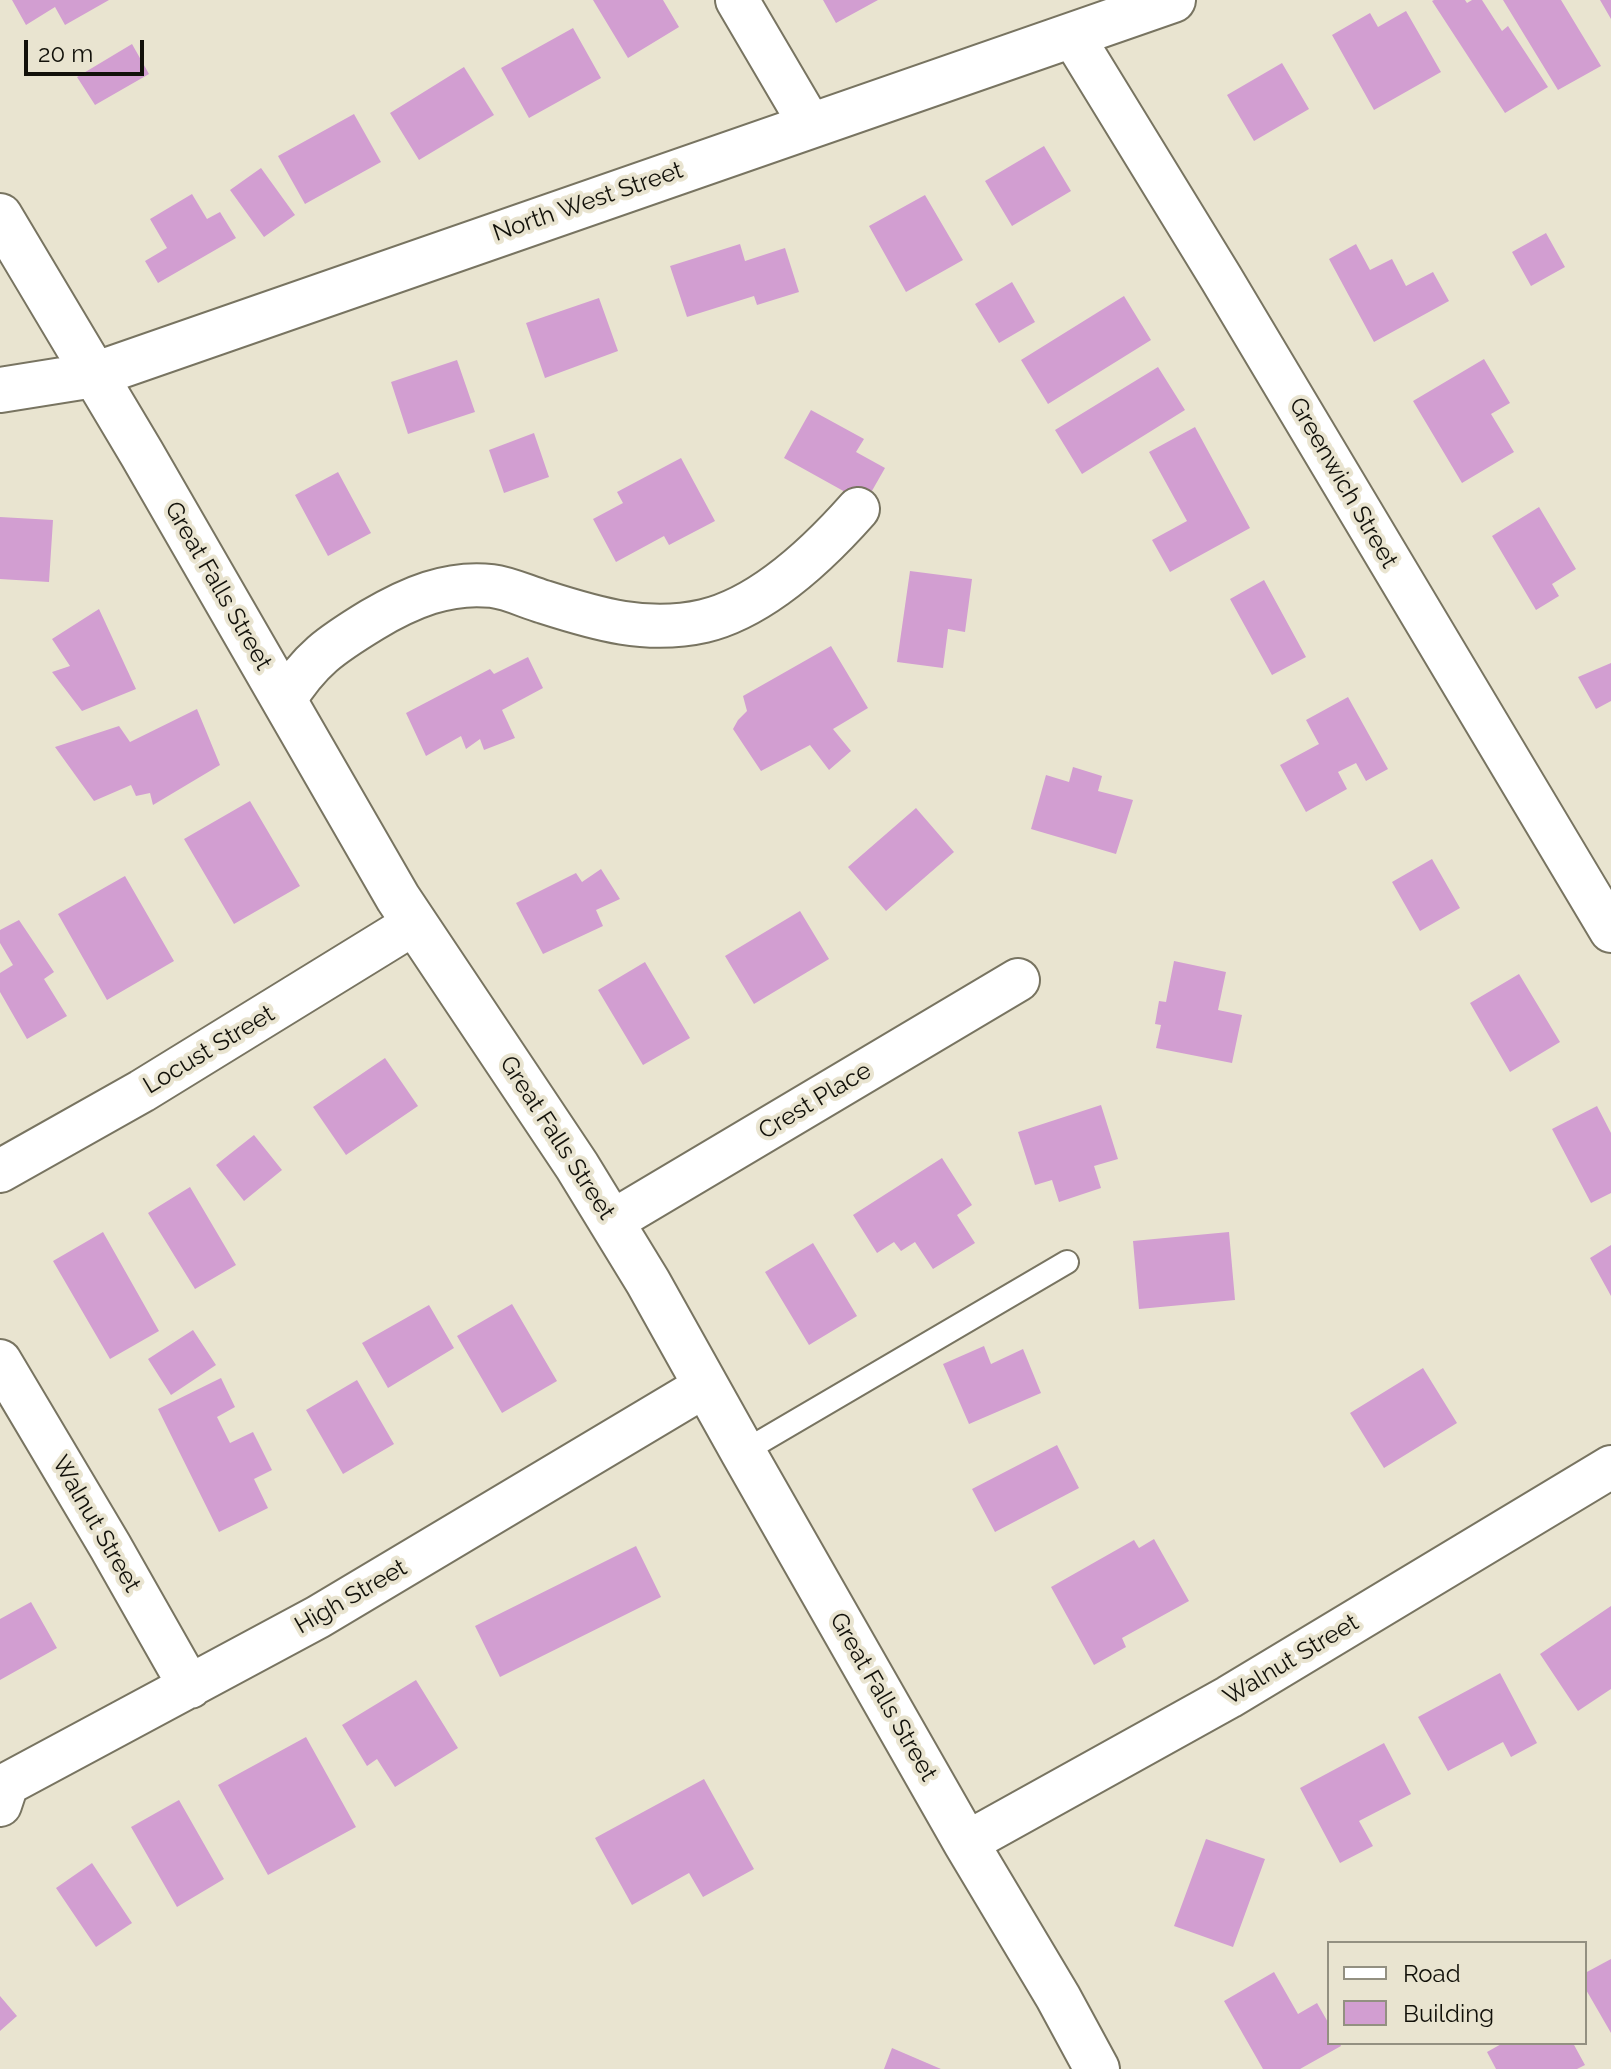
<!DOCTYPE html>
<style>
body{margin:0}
#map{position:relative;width:1611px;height:2069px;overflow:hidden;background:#e9e4d0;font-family:Raleway,sans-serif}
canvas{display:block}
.legend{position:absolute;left:1327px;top:1941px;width:260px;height:104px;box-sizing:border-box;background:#e9e4d0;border:2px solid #939081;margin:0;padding:10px 14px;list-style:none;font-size:24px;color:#12110a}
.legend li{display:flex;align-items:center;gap:16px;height:40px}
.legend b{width:40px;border:2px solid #939081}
.scale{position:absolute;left:24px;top:40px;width:120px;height:36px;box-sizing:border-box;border:4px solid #12110a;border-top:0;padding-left:10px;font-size:24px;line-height:28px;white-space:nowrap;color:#12110a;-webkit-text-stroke:6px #e9e4d0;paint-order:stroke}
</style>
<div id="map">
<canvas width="1611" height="2069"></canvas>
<ul class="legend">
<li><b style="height:10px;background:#fff"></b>Road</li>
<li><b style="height:22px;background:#d29ed1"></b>Building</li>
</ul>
<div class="scale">20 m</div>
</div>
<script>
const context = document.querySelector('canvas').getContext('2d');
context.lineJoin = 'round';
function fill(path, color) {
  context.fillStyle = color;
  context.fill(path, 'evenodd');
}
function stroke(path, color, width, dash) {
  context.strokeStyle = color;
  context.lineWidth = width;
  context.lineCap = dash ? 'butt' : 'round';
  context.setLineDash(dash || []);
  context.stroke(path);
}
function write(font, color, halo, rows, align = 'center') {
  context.font = font + ' Raleway,sans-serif';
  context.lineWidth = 8;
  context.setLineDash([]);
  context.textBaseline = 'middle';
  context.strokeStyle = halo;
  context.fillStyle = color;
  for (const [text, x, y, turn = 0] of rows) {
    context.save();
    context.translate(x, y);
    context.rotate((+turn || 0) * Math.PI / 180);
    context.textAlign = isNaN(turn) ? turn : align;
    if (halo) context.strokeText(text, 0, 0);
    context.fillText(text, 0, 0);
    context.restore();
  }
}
const building = new Path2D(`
 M 12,0 L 109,0 L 65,25 L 55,7 L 26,25 Z
 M 593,0 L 663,0 L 679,27 L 628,58 Z
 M 823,0 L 878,0 L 836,23 Z
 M 1434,0 L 1465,0 L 1467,3 L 1472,0 L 1482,0 L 1502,31 L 1508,26 L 1548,87 L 1505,113 L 1432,1 Z
 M 1503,0 L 1561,0 L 1601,66 L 1558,90 Z
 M 1600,0 L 1611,0 L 1611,19 Z
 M 1406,11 L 1441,72 L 1374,110 L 1332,35 L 1370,13 L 1378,27 Z
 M 573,28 L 601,78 L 529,118 L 501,68 Z
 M 132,44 L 149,74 L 95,105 L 77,77 Z
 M 1282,63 L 1309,109 L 1254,141 L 1227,95 Z
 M 464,67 L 494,115 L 419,160 L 390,113 Z
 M 354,114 L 381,162 L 305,204 L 278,156 Z
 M 1044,146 L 1071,191 L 1012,226 L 985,181 Z
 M 261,168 L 295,215 L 264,237 L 230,190 Z
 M 192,194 L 207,219 L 220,212 L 236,238 L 158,283 L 145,261 L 167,248 L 150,219 Z
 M 925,195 L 963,260 L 906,292 L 869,226 Z
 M 1546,233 L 1565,267 L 1531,286 L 1512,252 Z
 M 740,244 L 745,261 L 785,248 L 799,292 L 757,305 L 754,296 L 687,317 L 670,266 Z
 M 1356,244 L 1370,270 L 1392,259 L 1406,286 L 1433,272 L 1449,301 L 1374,342 L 1329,259 Z
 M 1012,282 L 1035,322 L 999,343 L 975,304 Z
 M 1124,296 L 1151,340 L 1048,404 L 1021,360 Z
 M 599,298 L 618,351 L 545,378 L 526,323 Z
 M 1484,359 L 1510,403 L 1491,414 L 1514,452 L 1462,483 L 1413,401 Z
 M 457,360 L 475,412 L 408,434 L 391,382 Z
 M 1158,367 L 1185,410 L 1082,474 L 1055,430 Z
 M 811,410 L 864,439 L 856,452 L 885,468 L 865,503 L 784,458 Z
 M 1195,427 L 1250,528 L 1170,572 L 1152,540 L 1187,521 L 1149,452 Z
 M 534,433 L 549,477 L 504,493 L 489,450 Z
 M 681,458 L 715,521 L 669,545 L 664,536 L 616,562 L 593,519 L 623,503 L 617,492 Z
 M 338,472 L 371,533 L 328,556 L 295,495 Z
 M 1539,507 L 1576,569 L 1552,584 L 1559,596 L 1536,610 L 1492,536 Z
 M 0,517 L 53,520 L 49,582 L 0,579 Z
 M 910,571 L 972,579 L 965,632 L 948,629 L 943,668 L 897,662 Z
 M 1264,580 L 1306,657 L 1272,675 L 1230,599 Z
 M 99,609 L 136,689 L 82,711 L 52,672 L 70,666 L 52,639 Z
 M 831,646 L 868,708 L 833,729 L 851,751 L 829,770 L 810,745 L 761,771 L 733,729 L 738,720 L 747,711 L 743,696 Z
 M 528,657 L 543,688 L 502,710 L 515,738 L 484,750 L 480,739 L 466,749 L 461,736 L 426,756 L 406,713 L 490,669 L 494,674 Z
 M 1611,663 L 1611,701 L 1596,709 L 1578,677 Z
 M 1348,697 L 1388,769 L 1366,781 L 1356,763 L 1338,772 L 1347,789 L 1306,812 L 1280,765 L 1319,744 L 1306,720 Z
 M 197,709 L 220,765 L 153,805 L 150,793 L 136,796 L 131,785 L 94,801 L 55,747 L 119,726 L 130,742 Z
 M 1073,767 L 1102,776 L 1098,791 L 1133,800 L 1116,854 L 1031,829 L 1046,775 L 1069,782 Z
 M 250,801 L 300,886 L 234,924 L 184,839 Z
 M 916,808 L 954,852 L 886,911 L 848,867 Z
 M 1432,859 L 1460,908 L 1420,931 L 1392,882 Z
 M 601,869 L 620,899 L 596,910 L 603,926 L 543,954 L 516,903 L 576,873 L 582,882 Z
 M 125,876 L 174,961 L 107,1000 L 58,914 Z
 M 800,911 L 829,959 L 754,1004 L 725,956 Z
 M 19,920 L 54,972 L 44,979 L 67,1016 L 27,1039 L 0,992 L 0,973 L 13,965 L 0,943 L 0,930 Z
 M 1174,961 L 1226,972 L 1218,1010 L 1242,1015 L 1232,1063 L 1156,1048 L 1161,1025 L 1155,1024 L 1159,1001 L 1166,1002 Z
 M 645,962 L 690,1038 L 643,1065 L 598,990 Z
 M 1519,974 L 1560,1042 L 1510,1072 L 1470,1003 Z
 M 385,1058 L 418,1106 L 346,1155 L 313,1107 Z
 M 1101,1105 L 1118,1159 L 1094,1166 L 1101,1188 L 1059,1202 L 1052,1180 L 1035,1185 L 1018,1132 Z
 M 1597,1106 L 1611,1133 L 1611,1193 L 1591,1203 L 1552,1129 Z
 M 254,1135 L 282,1170 L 244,1201 L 216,1165 Z
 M 942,1158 L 972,1205 L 957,1215 L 975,1243 L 933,1269 L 915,1242 L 901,1251 L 894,1242 L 877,1253 L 853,1215 Z
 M 190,1187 L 236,1265 L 195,1289 L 148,1213 Z
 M 103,1232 L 159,1331 L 110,1359 L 53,1261 Z
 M 1229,1232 L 1235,1300 L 1139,1309 L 1133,1241 Z
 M 813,1243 L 857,1316 L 809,1345 L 765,1272 Z
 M 1611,1245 L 1611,1296 L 1590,1258 Z
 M 512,1304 L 557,1381 L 502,1413 L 457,1336 Z
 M 429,1305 L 454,1348 L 388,1388 L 362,1343 Z
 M 193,1330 L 216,1365 L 171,1395 L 148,1359 Z
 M 984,1346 L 991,1364 L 1023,1349 L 1041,1393 L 969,1424 L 943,1364 Z
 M 1423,1368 L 1457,1423 L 1384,1468 L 1350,1413 Z
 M 221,1378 L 235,1407 L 217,1417 L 230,1443 L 253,1432 L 272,1470 L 254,1479 L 268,1508 L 219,1532 L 158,1409 Z
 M 357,1380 L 394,1444 L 343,1474 L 306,1410 Z
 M 1057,1445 L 1079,1488 L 995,1532 L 972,1489 Z
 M 1154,1539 L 1189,1601 L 1122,1638 L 1126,1647 L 1094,1665 L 1051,1587 L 1134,1540 L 1139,1548 Z
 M 636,1546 L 661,1597 L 500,1677 L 475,1626 Z
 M 31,1602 L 57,1648 L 0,1680 L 0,1619 Z
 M 1611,1606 L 1611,1689 L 1578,1711 L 1540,1654 Z
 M 1500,1673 L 1537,1743 L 1511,1757 L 1503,1742 L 1448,1771 L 1418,1717 Z
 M 416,1680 L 458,1748 L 395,1787 L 377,1759 L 367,1766 L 342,1725 Z
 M 306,1737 L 356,1827 L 268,1875 L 218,1785 Z
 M 1384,1743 L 1411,1794 L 1359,1821 L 1373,1846 L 1340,1863 L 1300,1788 Z
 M 704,1779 L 754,1869 L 703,1897 L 689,1873 L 632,1905 L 595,1838 Z
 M 179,1800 L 224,1879 L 177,1907 L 131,1827 Z
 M 1206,1839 L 1265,1859 L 1233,1947 L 1174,1926 Z
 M 92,1863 L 132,1923 L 96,1947 L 56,1888 Z
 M 1611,1959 L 1611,2033 L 1585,1988 L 1585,1973 Z
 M 1274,1972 L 1298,2014 L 1317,2003 L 1329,2024 L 1329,2043 L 1340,2043 L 1341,2046 L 1300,2069 L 1263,2069 L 1224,2001 Z
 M 0,1996 L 17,2016 L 0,2031 Z
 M 1503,2043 L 1573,2043 L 1585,2065 L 1577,2069 L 1496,2069 L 1487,2052 Z
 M 892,2048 L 941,2069 L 884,2069 Z`);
const lane = new Path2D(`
 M 743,1452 L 1067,1262`);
const street = new Path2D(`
 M 737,0 L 811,126
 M 1072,35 L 1221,278 L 1611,931
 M 284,701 C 310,659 331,645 372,620 C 409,598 448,581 492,586 C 509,588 527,597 544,602 C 597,619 647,634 704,621 C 763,607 819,553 858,509
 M 0,1171 L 142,1091 L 415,923
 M 611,1222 L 1018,980
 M 0,1361 L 110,1546 L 190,1687
 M 0,1805 L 7,1784 L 318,1617 L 705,1386
 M 966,1843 L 1229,1697 L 1611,1467`);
const secondary = new Path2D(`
 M 0,216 L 142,454 L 398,898 L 577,1166 L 648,1282 L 743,1452 L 966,1843 L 1058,1997 L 1097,2069
 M 0,390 L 94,375 L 1173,0`);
const streetNames = [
 ["North West Street",588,202,-19],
 ["Greenwich Street",1343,483,60],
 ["Great Falls Street",218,586,60],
 ["Locust Street",209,1050,-31],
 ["Crest Place",815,1101,-31],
 ["Great Falls Street",557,1138,57],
 ["Walnut Street",96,1524,60],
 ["High Street",351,1597,-30],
 ["Walnut Street",1291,1660,-31],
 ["Great Falls Street",883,1697,60]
];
fill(building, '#d29ed1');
stroke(lane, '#787461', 26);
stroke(street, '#787461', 46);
stroke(secondary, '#787461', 48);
stroke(lane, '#fff', 22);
stroke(street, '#fff', 42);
stroke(secondary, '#fff', 44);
write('24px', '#12110a', '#e9e4d0', streetNames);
</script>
